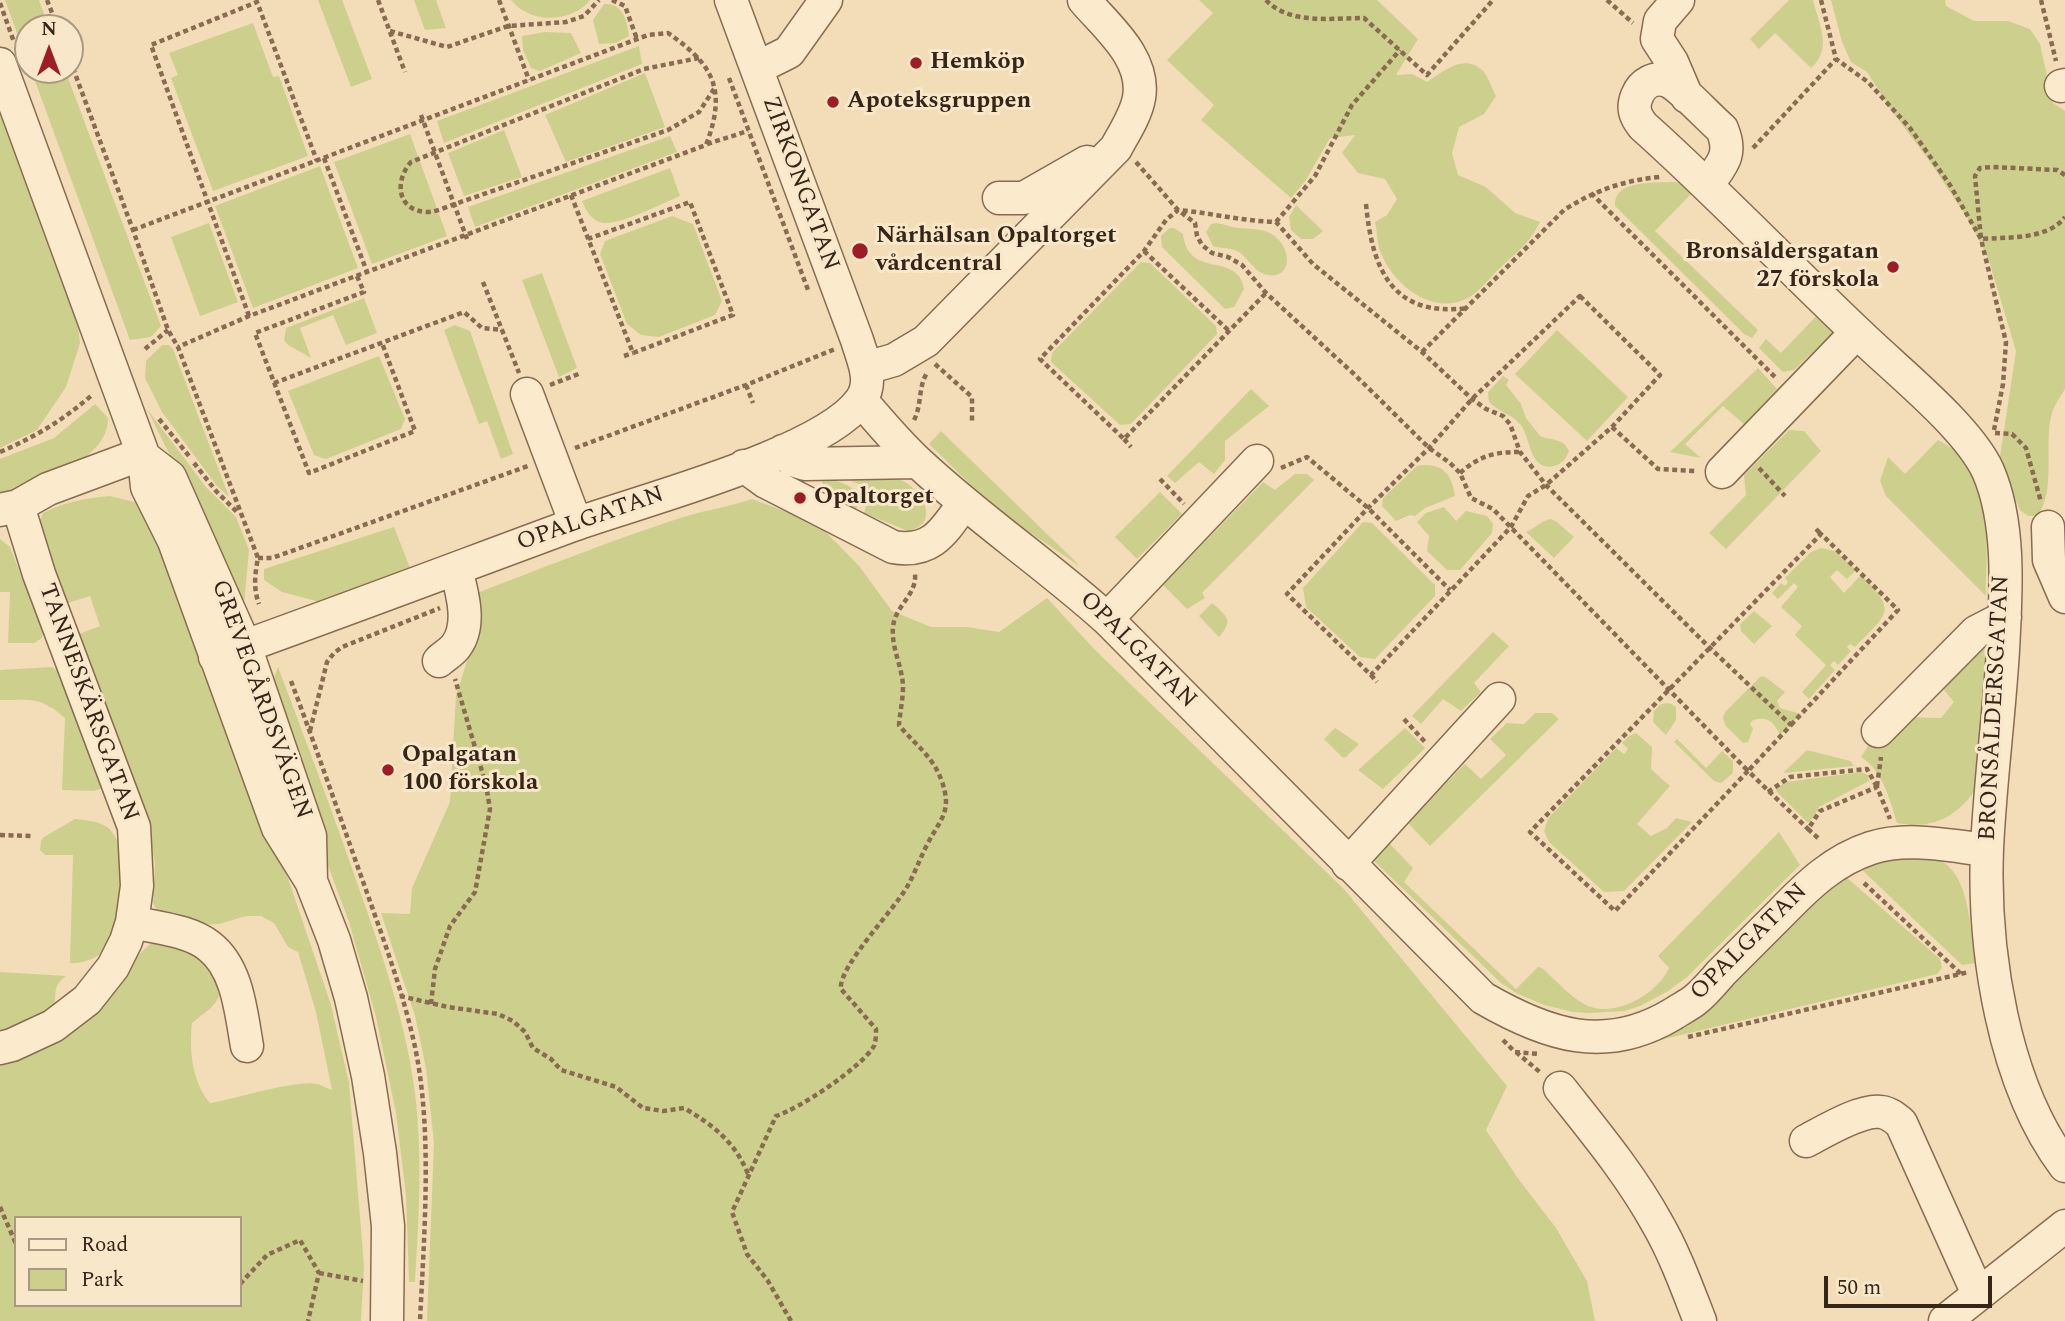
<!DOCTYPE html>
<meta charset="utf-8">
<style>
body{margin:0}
#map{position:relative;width:2065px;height:1321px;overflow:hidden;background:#f2ddb8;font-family:Spectral,serif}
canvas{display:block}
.legend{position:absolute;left:14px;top:1216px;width:228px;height:91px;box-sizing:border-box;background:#f8e7c8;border:2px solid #aa9982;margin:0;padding:9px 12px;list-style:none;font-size:21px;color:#362519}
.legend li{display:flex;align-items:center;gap:14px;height:35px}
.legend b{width:35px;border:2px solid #aa9982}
.north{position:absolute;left:14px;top:14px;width:70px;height:70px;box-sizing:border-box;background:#f8e7c8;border:2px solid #aa9982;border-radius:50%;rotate:0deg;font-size:19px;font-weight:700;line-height:28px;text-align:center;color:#362519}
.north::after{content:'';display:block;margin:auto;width:24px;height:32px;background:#9d1d27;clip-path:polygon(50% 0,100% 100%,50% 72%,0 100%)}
.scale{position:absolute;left:1824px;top:1276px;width:168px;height:32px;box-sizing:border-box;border:4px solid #362519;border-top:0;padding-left:9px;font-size:21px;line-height:24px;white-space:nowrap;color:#362519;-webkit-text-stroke:5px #f8e7c8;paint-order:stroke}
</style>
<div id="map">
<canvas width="2065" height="1321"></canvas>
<ul class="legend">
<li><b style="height:9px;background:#fceacc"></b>Road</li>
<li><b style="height:19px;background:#cdd08c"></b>Park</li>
</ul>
<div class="north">N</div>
<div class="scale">50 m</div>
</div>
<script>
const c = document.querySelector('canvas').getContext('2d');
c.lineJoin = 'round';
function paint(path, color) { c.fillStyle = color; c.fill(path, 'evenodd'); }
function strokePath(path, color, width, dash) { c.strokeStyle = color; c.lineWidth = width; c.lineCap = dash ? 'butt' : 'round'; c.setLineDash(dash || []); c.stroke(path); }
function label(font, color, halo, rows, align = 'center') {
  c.font = font + ' Spectral,serif'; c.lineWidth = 6; c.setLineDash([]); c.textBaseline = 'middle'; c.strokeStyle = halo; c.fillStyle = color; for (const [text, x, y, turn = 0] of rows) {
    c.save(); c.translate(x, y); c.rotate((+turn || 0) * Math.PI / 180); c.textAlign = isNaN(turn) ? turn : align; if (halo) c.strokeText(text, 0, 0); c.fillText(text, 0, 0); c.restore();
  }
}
const green = new Path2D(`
 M5,0H39L49,28H28V63Z
 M318,0H342L372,79L351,87Z
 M414,0H436L446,28L425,30Z
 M511,0H590C576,19 543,23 524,11C519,9 515,4 511,0Z
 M1199,0H1377L1418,39L1396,75L1412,74L1427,82C1444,71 1464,53 1483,71C1488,76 1492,89 1496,96L1484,114L1459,127L1452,153L1458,175L1486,187L1515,213L1540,222C1528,245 1520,249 1502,266C1491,276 1479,293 1466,299C1430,316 1390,282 1379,248C1377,240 1377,230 1375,222L1387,215L1397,199L1385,179L1358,173L1342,153L1355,135L1330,138L1306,180L1291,198L1201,120L1214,105L1167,60L1213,13Z
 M1789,0H1813C1819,25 1833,49 1811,68L1775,33L1759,49L1750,39Z
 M1831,0H1945L1946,6L1974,21H2008L2030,29L2040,44L2053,103L2065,111V389C2061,396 2054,405 2052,413C2043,443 2057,491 2037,516H2028L2020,510L1999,463L2016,351L1989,261L1970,222L1928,159L1894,114L1867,72L1851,62L1842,42Z
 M604,4C623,3 627,20 629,36L616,43L599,44L593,20Z
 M253,23L273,77L279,76L308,156L213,191L171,78L178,75L169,53Z
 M545,32L571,33L581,53L540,71L531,68L523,50L522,36Z
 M639,46L642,64L444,143L437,121Z
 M31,70H65L161,326L151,337L130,340Z
 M645,73L665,127L566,162L545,115Z
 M0,109L76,309L80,343L66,387L37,430L0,448Z
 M504,130L522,177L464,196L448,153Z
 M410,134L447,236L372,264L334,162Z
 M670,136L677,152L475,227L468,207Z
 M320,166L358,268L253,308L215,206Z
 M670,168L680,196C663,203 616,228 599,222C590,218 586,210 582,201Z
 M1671,182L1691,183L1693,192L1655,231L1758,330L1752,338L1744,334L1615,206C1613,180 1653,183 1671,182Z
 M1296,205L1323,231L1313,239H1301L1291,230L1289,217Z
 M672,216L693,224L722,301L715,315L659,337L641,335L627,324L600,254L605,241Z
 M209,223L238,302L200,316L171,237Z
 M1216,223C1224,224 1230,227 1238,228C1249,229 1259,228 1270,233C1295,247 1292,283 1264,274C1253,270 1248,258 1239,252C1231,247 1221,249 1213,246L1206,232L1211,224Z
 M1170,228H1174L1183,234C1189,281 1238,250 1244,289L1234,307L1225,309L1162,247L1161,236Z
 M1141,262L1150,263L1216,326L1217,334L1131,424L1120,425L1051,362L1052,353Z
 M542,273L577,368L559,377L522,280Z
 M364,298L377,333L346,345L333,315L300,328L311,358L288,345L284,340L286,328Z
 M1822,310L1836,330L1794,370L1783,372L1759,348L1766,339L1781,353Z
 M455,325L470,331L513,454L501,459L487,421L479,424L444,330Z
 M1557,330L1628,397L1587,441L1515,374Z
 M162,345H169L173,349L229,497L217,486L162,412L145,378L146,361Z
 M379,356L405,419L401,429L326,459L314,455L288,391Z
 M1758,368L1777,389L1744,424L1723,406L1685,444L1701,458L1670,452Z
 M1503,376L1509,380L1506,385L1521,404L1526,418L1540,436C1551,441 1563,437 1569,451C1566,459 1562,464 1554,466C1529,472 1531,437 1520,424C1511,414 1497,411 1489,402L1488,392Z
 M1251,389L1269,406L1225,441V460L1214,474L1199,462L1175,483L1167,476Z
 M95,404L108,418C108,463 35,482 0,497V459L54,438Z
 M147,409L206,487L236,517L249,550L244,604L234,596L186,488Z
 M1789,430L1804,431L1821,451L1726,549L1709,533L1746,495L1744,475Z
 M941,431L1078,564V565L1023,528L973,487L929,444Z
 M1938,440C1946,445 1955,449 1961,455C1994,486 1986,554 1986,596L1886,496L1880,481L1888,457L1905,474Z
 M1422,465C1445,464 1452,476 1455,496L1425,508L1415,516L1410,515L1396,521L1382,506L1383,498L1417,466Z
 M1295,474H1307L1314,480L1202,593L1205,598L1187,609L1163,585L1263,482L1275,490Z
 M821,477C834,479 857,486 860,499L856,509L825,492Z
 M850,477C866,477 887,474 901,480C922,489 942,524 908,531L864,513C868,502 869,497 864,486L851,481Z
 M1160,492L1182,514L1137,559L1115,537Z
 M110,496L134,502L151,516L272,831L331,1005L349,1083L364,1266L361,1321H0V1065C32,1058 81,1033 102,1007C121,984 131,956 156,940L198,947L222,989C215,1009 207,1010 192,1023C189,1050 192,1082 210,1103C234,1099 299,1079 317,1084C322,1085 328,1089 332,1090L316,1012L298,952L288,947L274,923L261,916H246L219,924L191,926L156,909L153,903L155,862L142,811L74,636L100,626L90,596L62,605L38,526L43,513C64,502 87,498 110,496ZM16,1218H240V1305H16Z
 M752,499L795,515L823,529L860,567L892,611L931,627H967L999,632L1047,598L1096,651L1343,888L1507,1086L1486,1130L1517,1177L1556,1228L1587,1281L1595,1321H427L434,1143L426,1068L415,1016L381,913L410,914L412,888L450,802L456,695L468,658L477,593C542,568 607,542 674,520C699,511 726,508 752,499Z
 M1444,507L1456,521L1466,511L1487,516L1493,524L1492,533L1460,570H1447L1427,551L1429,536L1417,522L1426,513Z
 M1551,519L1557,522L1574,537L1554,558L1526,532C1536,528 1540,521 1551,519Z
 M1363,522L1372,523L1435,585V596L1375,659L1360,657L1306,607L1303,588Z
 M394,527L410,568L320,602L282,592L264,580V569Z
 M0,539L10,547L43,631L42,638L34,643H8L10,592H0Z
 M1821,548L1835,551L1856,570L1847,579L1837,570L1830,577L1844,593L1861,575C1898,612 1888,613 1855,647L1850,644L1847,647L1851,651L1838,665L1834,661L1830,665L1835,670L1809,699L1802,692L1826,665L1795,635L1802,626L1781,607L1798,587L1794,583L1778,599L1772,593L1781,583L1785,586L1788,582L1785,578L1811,552Z
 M1212,603C1227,616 1234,620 1219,637L1199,616Z
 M1754,611L1772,626L1754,644L1741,631L1740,624Z
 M1493,632L1509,646L1474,683L1481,692L1461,711L1443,699L1421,724L1412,716Z
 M1973,646L1987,650L1978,787C1957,816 1935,830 1897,823C1890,800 1883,771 1861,757L1874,737L1905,717L1941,718L1954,702L1939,684Z
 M52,667L59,672L102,788L94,791L62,790L65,718C39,696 32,700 0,700V670Z
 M278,667C306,741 334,816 360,891C382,954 405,1020 414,1086C423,1150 419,1218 415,1282H409L406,1195L396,1113L376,1017L349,922L271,713L270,688Z
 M1764,676L1785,692L1777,701L1780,708L1801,714L1780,735C1774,722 1768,716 1753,720L1750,724L1753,729L1748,742L1743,743L1725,725L1723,717L1726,711L1760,677Z
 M1669,703L1676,707V720L1666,735L1653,722L1654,711L1661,704Z
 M1535,713H1552L1559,719L1430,846L1407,822L1465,764L1481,779L1506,755L1490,739L1507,723L1524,724Z
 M1335,728L1359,744L1346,757L1343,758L1324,739Z
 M1405,728L1425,748L1383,789L1358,770Z
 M1636,733L1652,747L1651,769L1670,786L1637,824L1651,836L1667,828L1676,818L1692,822L1624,891L1604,892L1549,842L1544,831L1548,819L1555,811L1616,748L1624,754L1628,749L1622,743L1629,736Z
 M1677,739L1706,768L1722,751L1733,761V773L1721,783L1714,781L1674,742Z
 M1807,750L1850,761L1854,766L1783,773Z
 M1861,772L1868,775L1869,781L1819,807L1810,822H1807L1776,791L1777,788L1786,782Z
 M75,819C86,820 98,821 107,827C134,847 123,933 100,954C93,960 79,964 70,963L73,855H45L40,850L41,841L44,837Z
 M1779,832L1800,865L1686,978L1668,991L1640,1006L1625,1011L1588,1013L1573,1012L1544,1005L1516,993L1501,983L1370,857L1387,841L1413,868L1404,882L1516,989L1538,967L1542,968C1555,979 1569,996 1584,1004C1612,1020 1657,995 1669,968L1658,956Z
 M1922,855C1929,857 1937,859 1943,862C1971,880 1970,932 1975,963L1962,965L1861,869L1898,856Z
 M1845,876L1940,959L1942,968L1937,974L1664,1039L1663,1034L1814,898Z
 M0,972L66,976C51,987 58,993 53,1009L0,1036Z`);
const path = new Path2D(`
 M47,0L58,28
 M378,0L405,72
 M499,0L529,80
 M612,0L625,6L637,39
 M1266,0C1289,25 1333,18 1364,18L1427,75L1493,0
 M1607,0L1633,23
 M1821,0L1836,59L1868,82L1910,128L1950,185L1981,239L2006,342L2003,384L1994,430
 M2041,0L2056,61
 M0,3L14,42
 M390,31L447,47L508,26L566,22L584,16L599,0
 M699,58L644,69L411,162C394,181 397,211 427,212C436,212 446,207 455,204L668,130L699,112L714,89
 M70,60L133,230L168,330L178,347L258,558C255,574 253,588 259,604
 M729,78L808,290
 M421,115L467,239
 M707,144L748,131
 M1753,148L1836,59
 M324,158L367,272
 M1136,162L1178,210L1195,223L1197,236L1202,245L1212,253L1228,257L1242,265L1266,293L1354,374L1429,448L1450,463L1460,473L1471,498L1493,509L1748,771L1791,725L1710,648L1546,485L1520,452L1510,424L1503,416L1486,409L1472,399L1422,352L1313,264L1276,222C1242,221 1211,213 1178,210L1166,220L1144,251L1040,359L1124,439L1266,293
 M2065,175L2057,170L1993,167L1980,168L1975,176L1981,239C2007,237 2048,240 2065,217
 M1591,193L1776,378
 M571,195L633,353L733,315L690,202L588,239
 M1366,204C1372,269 1392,318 1468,308
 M1276,222L1315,176L1352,105L1400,50
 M133,230L648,35L668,33C714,65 727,90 706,145L249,316L178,347
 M1144,251L1229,331
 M357,276L364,292L255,333L309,473L415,431L382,343
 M483,282L519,373
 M1580,296L1660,375L1612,427L1546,485L1528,496L1511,527L1371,675L1287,594L1368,508L1429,448L1472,399Z
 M249,316L151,45L257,2L317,161
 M145,349L168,330
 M1422,352L1564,210C1594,191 1624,180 1660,177
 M624,356L633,353
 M935,364L972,397V422
 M274,383L464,312L482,328L502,330
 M550,385L581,373
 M746,385L753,403
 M159,419L189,456
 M914,420C922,405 918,387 927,373
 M1612,427L1658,469L1696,471
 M1995,433L2012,434L2026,448L2041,502
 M1124,439L1131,447
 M575,448L746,385L835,349
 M0,452C35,437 65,419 93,394
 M194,463L216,491L239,514
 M1281,468L1307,457L1368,508L1450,590
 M1759,468L1785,496
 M1460,473C1479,456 1494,452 1519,452
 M1160,479L1184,504
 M1816,529L1821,534
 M258,558H272L314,543L528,466
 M1371,675L1377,682
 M291,681C317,750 341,820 366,890C385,944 406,1000 417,1057C432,1139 424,1237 420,1321
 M1404,719L1425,742
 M1791,725L1898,610L1821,534L1530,832L1615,911L1748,771L1808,829
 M310,731L327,662L334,653L342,647L440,608
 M1877,786L1881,757
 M1768,792L1790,777L1867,769L1877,787
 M0,835L31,836
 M1818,838L1808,829L1820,811L1877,787L1890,819
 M1864,883L1961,974
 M400,996L448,1007L498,1014L513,1021L525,1032L533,1048L551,1059L561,1070L616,1087L643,1108L663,1111L684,1108C713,1125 735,1142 748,1174
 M431,1004L435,969L450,926L475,892L490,809L486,785L455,679
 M1688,1037L1969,972
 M1503,1040L1515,1052L1539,1054
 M1516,1052L1541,1073
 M0,1207L16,1244
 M319,1273L363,1281
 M240,1284L267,1255L300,1240L319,1273L308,1321
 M791,1321L768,1281L747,1254L732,1212L776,1116C799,1109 862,1067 874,1046C876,1041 876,1034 876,1029L841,989C838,967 894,910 907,887C915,873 920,858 928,843C941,818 953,811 941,779C932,755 914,744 899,725C900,712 903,699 903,687C903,669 891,647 893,628C894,606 917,596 915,574`);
const minor = new Path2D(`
 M1678,0L1660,21L1657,39L1672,62L1687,97
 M0,64L144,457L147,487L174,541L278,828L311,881L334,940L351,998L368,1076L380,1153L388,1226L387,1321
 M757,68L789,52L826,0
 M2061,86L2065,85
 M1708,184C1722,164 1733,155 1722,129C1710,119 1680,86 1668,81C1655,76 1642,83 1637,96C1632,108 1635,116 1643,126C1718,193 1787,266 1860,335C1896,370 1968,427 1988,471C2011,524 2006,594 2003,650C1999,717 1990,783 1987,849C1983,950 2003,1084 2065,1166
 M999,198H1024L1087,162
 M866,368L894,360L926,341L1116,148C1124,133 1136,115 1139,98C1146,58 1107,27 1084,0
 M527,394L576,524
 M861,400C880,422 899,445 920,464C979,519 1047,565 1107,619L1483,998C1547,1035 1605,1055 1673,1014C1680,1009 1689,1005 1695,1000C1705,992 1713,982 1721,973C1741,953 1761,933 1781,913C1808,885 1834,860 1871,848C1908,836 1950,846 1987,850
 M783,451L792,460L805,464L917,462
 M144,457L170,477L245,646L310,836L311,881
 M744,466L766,482L893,547C932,554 944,531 964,503
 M1722,472L1857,332
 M0,510L18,506L48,489L142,454
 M2048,527L2049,560L2065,597
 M1107,619L1257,461
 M215,657C335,614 454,569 573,525C639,501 823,454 861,400C874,381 863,360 857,340L731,0
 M439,661C444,656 452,652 456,646C472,625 462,592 456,569
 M1878,731L1976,632L2005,617
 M1348,864L1499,699
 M132,922C156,928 189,930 209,946C238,968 241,1013 247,1046
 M0,1048L12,1045L53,1026L87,1000L113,967L126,941L132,922L137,886L134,827L39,574L18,506
 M1560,1088C1594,1131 1630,1174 1657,1223C1675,1254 1687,1288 1700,1321
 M1806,1141C1825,1131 1861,1109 1881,1112C1889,1113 1895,1118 1901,1123L1978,1294
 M1945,1321L2065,1226`);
const markers = [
 [916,63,7,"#9d1d27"],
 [833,102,7,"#9d1d27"],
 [860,251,9,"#9d1d27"],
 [1893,267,7,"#9d1d27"],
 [800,498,7,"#9d1d27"],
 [388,770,7,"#9d1d27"]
];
const poiNames = [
 ["Hemköp",930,63],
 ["Apoteksgruppen",847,102],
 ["Närhälsan Opaltorget",876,237],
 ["vårdcentral",876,265],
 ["Bronsåldersgatan",1879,253,"right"],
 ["27 förskola",1879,281,"right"],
 ["Opaltorget",814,498],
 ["Opalgatan",402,756],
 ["100 förskola",402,784]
];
const streetNames = [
 ["ZIRKONGATAN",799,184,70],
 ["OPALGATAN",591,520,-19],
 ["OPALGATAN",1137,651,45],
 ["GREVEGÅRDSVÄGEN",260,700,70],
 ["TANNESKÄRSGATAN",87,703,70],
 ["BRONSÅLDERSGATAN",1996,708,-87],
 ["OPALGATAN",1750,943,-45]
];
paint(green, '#cdd08c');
strokePath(minor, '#896b52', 35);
strokePath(path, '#896b52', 4.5, [5, 3.5]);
strokePath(minor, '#fceacc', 32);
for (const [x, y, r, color] of markers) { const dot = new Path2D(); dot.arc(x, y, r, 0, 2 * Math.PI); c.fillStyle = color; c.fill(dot); strokePath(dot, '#f8e7c8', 2.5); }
label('bold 24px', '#362519', '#f8e7c8', poiNames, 'left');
label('24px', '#362519', '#f8e7c8', streetNames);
</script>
